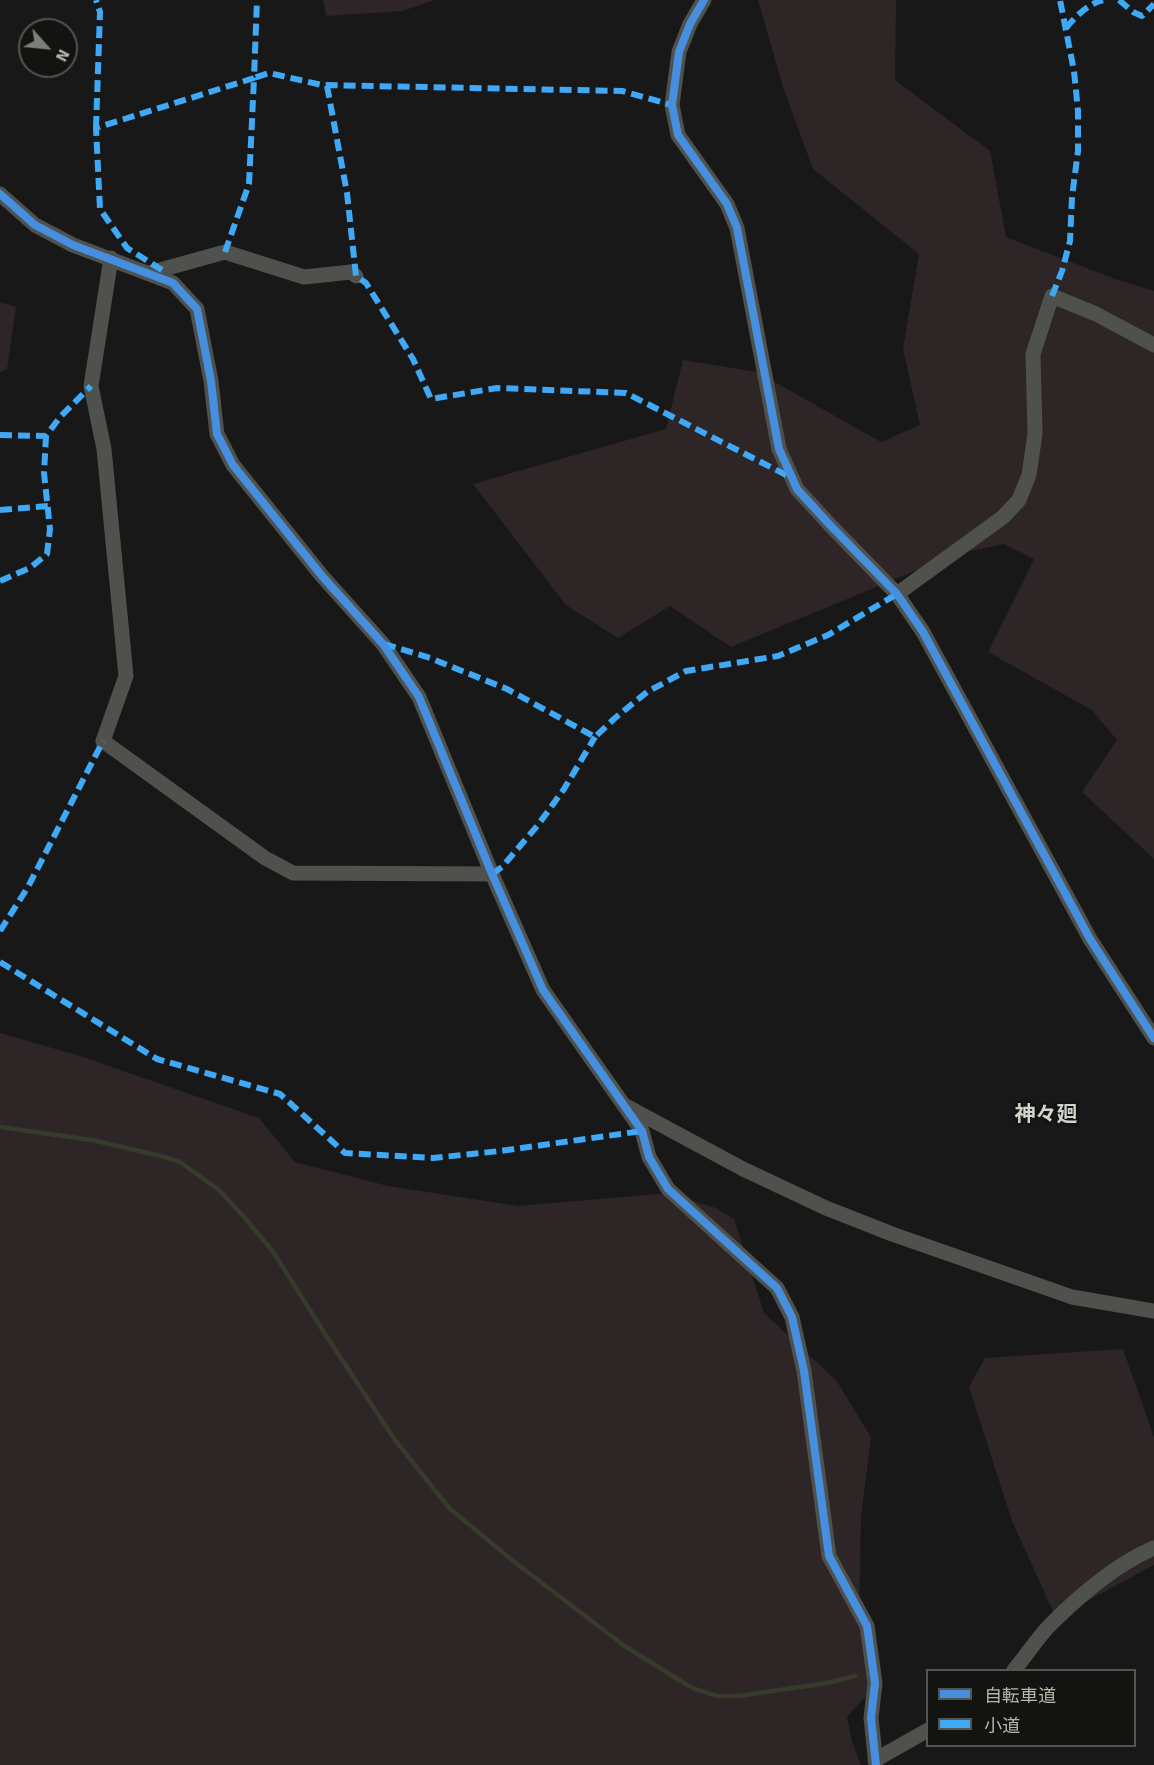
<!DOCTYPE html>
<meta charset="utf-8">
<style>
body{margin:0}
#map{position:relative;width:1154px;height:1765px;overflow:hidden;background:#181818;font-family:Signika,"Noto Sans JP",sans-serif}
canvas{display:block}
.legend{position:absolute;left:926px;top:1669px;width:210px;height:78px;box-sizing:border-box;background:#131412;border:2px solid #52564f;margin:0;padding:8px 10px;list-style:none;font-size:18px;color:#b1b9aa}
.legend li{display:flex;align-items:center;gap:12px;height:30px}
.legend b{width:30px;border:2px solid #52564f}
.north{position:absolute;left:18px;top:18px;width:60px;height:60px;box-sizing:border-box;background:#131412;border:2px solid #52564f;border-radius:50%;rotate:117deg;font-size:16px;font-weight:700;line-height:24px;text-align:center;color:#b1b9aa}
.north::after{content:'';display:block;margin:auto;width:21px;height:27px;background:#7b8177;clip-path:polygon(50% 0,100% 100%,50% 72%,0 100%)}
</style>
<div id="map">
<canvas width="1154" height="1765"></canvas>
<ul class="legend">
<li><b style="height:8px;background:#468fdf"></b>自転車道</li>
<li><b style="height:8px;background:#3fa9f5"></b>小道</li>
</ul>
<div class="north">N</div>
</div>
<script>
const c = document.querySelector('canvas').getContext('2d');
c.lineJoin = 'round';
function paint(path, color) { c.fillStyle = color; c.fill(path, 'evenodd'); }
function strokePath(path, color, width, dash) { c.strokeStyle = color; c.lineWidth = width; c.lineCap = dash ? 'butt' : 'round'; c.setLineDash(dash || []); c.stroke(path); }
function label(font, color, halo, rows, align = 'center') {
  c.font = font + ' Signika,"Noto Sans JP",sans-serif'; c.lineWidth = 5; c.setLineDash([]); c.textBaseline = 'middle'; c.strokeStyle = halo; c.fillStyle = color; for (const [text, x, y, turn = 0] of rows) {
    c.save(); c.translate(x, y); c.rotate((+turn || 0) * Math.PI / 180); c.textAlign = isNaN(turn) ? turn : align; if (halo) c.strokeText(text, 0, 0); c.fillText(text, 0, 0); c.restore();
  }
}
const green = new Path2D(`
 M323,0H434L403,11L326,16Z
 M758,0H896L895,80L990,151L1006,237L1115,279L1154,291V859L1082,792L1117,740L1092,710L988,652L1034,559L1004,544L956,554L731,647L670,606L618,638L566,605L473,484L666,429L683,360L757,372L881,442L920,425L903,349L919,254L813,169L783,87Z
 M0,302L16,307L7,369L0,372Z
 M0,1033L80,1056L259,1118L295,1162L388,1186L519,1206L669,1193L716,1208L734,1219L764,1313L836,1380L871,1437L861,1517L859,1622L872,1689L847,1717L852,1742L861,1765H0Z
 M1123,1349L1154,1437V1565L1056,1618L1012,1521L969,1387L985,1358Z`);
const stream = new Path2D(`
 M0,1127L92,1140L161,1156L180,1162L219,1190L244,1217L274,1253L323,1331L395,1440L449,1508L517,1564L626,1647L684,1683L695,1689L717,1696H739L827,1683L855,1676`);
const minor = new Path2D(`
 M704,0L690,24L679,52L672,105L678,135L727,204L737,228L779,449L797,489L830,525L897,594L923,632L1090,939L1154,1038
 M0,194L35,225L73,245L173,283L197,309L211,381L217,434L233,465L322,576L383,644L419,697L492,874L543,990L642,1131L649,1157L668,1189L777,1288L792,1317L804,1371L829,1556L867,1626L875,1683L871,1718L876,1765
 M111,258L91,386L104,449L126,676L103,741L265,858L293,873L492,874
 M149,273L225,252L304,277L351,272L356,276
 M897,594L1003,517L1019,500L1029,475L1035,434L1033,354L1052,296L1096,314L1154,345
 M626,1106L743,1169L826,1208L892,1234L1072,1297L1154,1311
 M1014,1670C1026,1656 1036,1640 1049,1626C1078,1597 1116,1564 1154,1548
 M875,1760L928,1730`);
const quiet = new Path2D(`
 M1119,0L1133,12L1142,16L1154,4
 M1066,28C1076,16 1088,4 1103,0
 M327,86L347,193L356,276L366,283L413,359L431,399L497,388L626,393L792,478
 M96,128L100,12L96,0
 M225,252L249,184L254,78L269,73L322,85L622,91L672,105
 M162,270L127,248L100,209L96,128L254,78L257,0
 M1052,296L1062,271L1070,241L1072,197L1078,151V111L1074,71L1060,0
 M0,435L46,436L60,417L91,386
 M0,510L48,506
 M0,581L30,568L47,554L50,529L44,473L46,436
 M384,644L430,658L507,689L595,737L615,718L647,692L686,671L778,656L828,635L897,594
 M492,874L502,867L538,825L564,789L595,737
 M0,931L28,887L103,741
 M0,962L157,1059L280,1094L345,1153L433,1158L500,1151L642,1131`);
const cycleway = new Path2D(`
 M704,0L690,24L679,52L672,105L678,135L727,204L737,228L779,449L797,489L830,525L897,594L923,632L1090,939L1154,1038
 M0,194L35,225L73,245L173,283L197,309L211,381L217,434L233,465L322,576L383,644L419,697L492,874L543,990L642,1131L649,1157L668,1189L777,1288L792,1317L804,1371L829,1556L867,1626L875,1683L871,1718L876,1765`);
const quarterNames = [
 ["神々廻",1046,1115]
];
paint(green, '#2e2526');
strokePath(stream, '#363b2b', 4.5);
strokePath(minor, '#4f514c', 15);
strokePath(quiet, '#3fa9f5', 6, [12, 6]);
strokePath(cycleway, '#468fdf', 8);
label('bold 21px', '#cfd5cb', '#131412', quarterNames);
</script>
